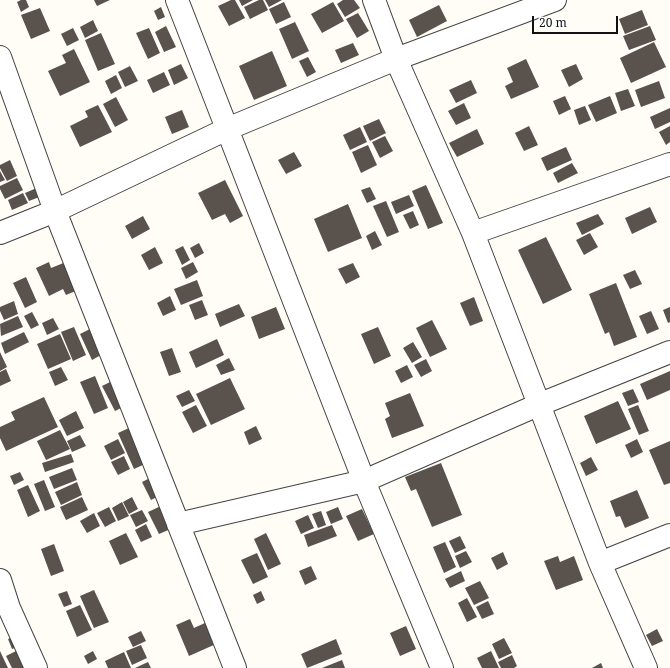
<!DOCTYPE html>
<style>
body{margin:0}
#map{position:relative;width:670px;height:668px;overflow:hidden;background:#fffdf5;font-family:"Noto Serif",serif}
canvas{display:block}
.scale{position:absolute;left:532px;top:16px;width:86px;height:18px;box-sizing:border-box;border:2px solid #111;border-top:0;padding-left:5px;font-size:12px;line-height:14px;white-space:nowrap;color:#111;-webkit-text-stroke:3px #fff;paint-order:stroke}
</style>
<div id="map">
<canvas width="670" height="668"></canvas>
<div class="scale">20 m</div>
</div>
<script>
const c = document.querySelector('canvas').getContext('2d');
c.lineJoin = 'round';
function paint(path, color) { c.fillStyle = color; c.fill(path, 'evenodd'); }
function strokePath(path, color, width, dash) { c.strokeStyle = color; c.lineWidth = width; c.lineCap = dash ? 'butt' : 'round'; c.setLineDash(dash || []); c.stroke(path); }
const building = new Path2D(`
 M21,0H26L29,7L21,12L17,2Z
 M94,0H110L97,6Z
 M231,0H235L245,18L229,26L218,6Z
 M239,0H253L242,6Z
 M259,0H263L268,10L250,19L244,7Z
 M265,0H282L269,7Z
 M343,0H354L360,8L345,17L337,4Z
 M284,2L291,17L276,24L269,9Z
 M333,2L344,21L322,33L311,14Z
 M439,5L447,21L417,37L409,20Z
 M161,7L165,17L158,20L154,11Z
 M40,8L50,31L31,39L21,15Z
 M642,10L648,25L625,34L619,19Z
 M358,13L369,31L357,38L346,19Z
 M93,20L98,31L85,38L80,27Z
 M295,22L309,51L292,59L279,29Z
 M166,26L176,47L164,52L155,32Z
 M650,26L656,40L629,50L623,36Z
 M73,28L79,40L67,46L61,34Z
 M149,28L160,53L148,59L136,33Z
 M101,33L115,64L98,71L85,40Z
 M654,42L666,67L631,83L620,58Z
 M353,43L359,55L341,63L335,50Z
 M74,49L90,82L60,96L48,71L66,63L62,55Z
 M272,51L287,86L254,100L239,66Z
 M308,57L316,72L307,77L299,61Z
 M526,59L539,87L511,99L505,86L513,82L507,68Z
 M181,64L188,78L174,85L168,70Z
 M576,64L583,79L569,87L561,70Z
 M130,66L138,81L125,87L118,72Z
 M164,72L170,85L153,93L147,80Z
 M116,75L122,88L111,94L105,81Z
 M471,80L477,93L456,103L449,90Z
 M659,81L665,98L641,107L635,90Z
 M628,89L635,106L621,111L615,93Z
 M565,96L571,109L559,115L553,101Z
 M610,96L617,113L596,122L588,105Z
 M116,97L128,120L115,127L103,104Z
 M464,103L471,118L456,125L448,111Z
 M98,105L112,132L80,147L70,126L88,117L85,111Z
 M585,106L591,120L579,125L574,110Z
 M670,108V122L655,129L650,117Z
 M182,110L189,127L172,134L165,117Z
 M379,119L386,133L370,141L363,126Z
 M529,126L538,145L524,151L515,133Z
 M670,126V142L666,145L659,132Z
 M360,127L367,142L350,150L343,135Z
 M477,129L484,144L457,157L449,143Z
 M385,136L393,151L380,158L372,142Z
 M368,145L377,165L361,173L352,152Z
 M566,147L572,160L547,171L541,158Z
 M294,152L302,166L286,174L278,160Z
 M10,160L17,176L7,181L0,168V165Z
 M572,163L578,173L558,183L553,173Z
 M0,171L5,180L0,182Z
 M17,178L23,190L5,199L0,189V186Z
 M225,180L243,216L230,223L225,214L212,220L198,193Z
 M426,185L443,223L428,229L412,191Z
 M39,187L42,196L29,201L25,193Z
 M370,187L376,199L367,203L361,190Z
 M23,193L28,203L12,210L8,200Z
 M409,195L414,206L396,214L391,202Z
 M386,201L399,232L387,237L373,206Z
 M348,204L362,238L328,252L314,219Z
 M650,207L657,222L632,234L625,218Z
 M413,211L419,225L410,229L403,215Z
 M598,214L604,224L582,235L576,223Z
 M143,216L150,229L132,239L125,226Z
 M375,231L382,245L372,250L366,236Z
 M590,233L598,247L584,255L576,240Z
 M546,237L572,290L543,304L518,250Z
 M199,243L204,253L195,258L190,248Z
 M183,246L190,260L182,265L175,250Z
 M155,247L163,263L149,270L141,255Z
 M49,262L51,268L66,262L78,290L66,295L63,289L49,296L36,268Z
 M193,262L198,272L186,279L181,268Z
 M353,263L360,277L346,284L338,269Z
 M635,270L642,284L630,289L623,275Z
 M26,277L37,302L25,308L13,283Z
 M197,280L203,296L181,305L174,289Z
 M616,283L637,337L614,346L609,332L605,334L589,294Z
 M170,296L176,310L163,316L157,303Z
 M474,297L483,321L470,326L460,303Z
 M202,300L208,315L195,320L189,305Z
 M14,301L18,314L4,320L0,311V307Z
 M239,304L245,316L220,327L215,314Z
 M276,307L285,329L259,339L251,317Z
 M670,307V322L668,323L663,310Z
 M651,311L659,329L647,334L639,316Z
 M32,312L39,325L31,329L24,316Z
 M18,316L23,327L1,336L0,324Z
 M53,318L59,329L47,335L42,323Z
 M432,320L447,349L430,357L416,328Z
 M74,327L86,355L73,361L61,332Z
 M378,327L391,356L374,364L361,334Z
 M90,329L101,355L92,360L80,334Z
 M24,332L29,342L5,354L1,343Z
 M60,334L71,359L48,369L37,344Z
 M217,339L224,355L196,368L189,352Z
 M413,342L422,357L412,363L403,348Z
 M172,348L181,372L169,376L160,352Z
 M0,352L7,367L0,371Z
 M229,358L235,370L221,375L216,365Z
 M426,359L432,371L421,377L414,365Z
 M407,365L413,377L401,383L395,371Z
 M61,367L68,380L55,386L49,372Z
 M6,369L11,381L0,386V372Z
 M670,371V390L647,400L640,384Z
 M95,376L108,408L94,414L80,382Z
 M230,378L245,409L211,425L196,394Z
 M112,381L125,406L115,411L102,386Z
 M633,389L639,402L628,406L622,393Z
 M189,390L195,401L182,407L176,396Z
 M410,393L424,426L392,438L385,419L390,416L385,403Z
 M44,397L58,427L6,451L0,438V427L15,420L11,412Z
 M618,401L631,429L596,444L584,416Z
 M196,405L207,426L193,433L182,412Z
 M638,405L649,431L639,435L628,409Z
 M76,411L84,428L67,436L59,420Z
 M256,426L262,439L249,445L244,432Z
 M129,428L145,464L134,469L118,433Z
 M60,430L70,449L46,460L37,441Z
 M80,435L86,446L72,452L67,441Z
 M118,439L125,453L111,460L104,446Z
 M637,439L643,452L631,458L625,445Z
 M670,441V483L664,485L649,450Z
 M71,454L74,462L45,472L42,463Z
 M124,456L130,469L118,475L111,462Z
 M591,457L598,470L586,476L580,463Z
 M441,463L462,515L432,527L416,489L411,491L405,477Z
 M72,468L77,480L54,489L49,477Z
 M20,472L24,480L14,485L10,476Z
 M152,477L161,495L151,500L142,482Z
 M44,480L55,507L45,511L34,484Z
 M77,482L82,495L61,505L55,492Z
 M28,485L40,511L28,517L17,490Z
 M637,490L649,518L625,528L620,516L616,517L610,501Z
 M82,497L88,510L66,520L60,507Z
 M132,497L138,509L129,514L123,502Z
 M122,502L129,516L118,521L112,508Z
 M161,506L173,528L159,534L148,512Z
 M109,507L116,521L105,527L97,513Z
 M338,507L343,519L331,524L326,512Z
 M362,509L374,534L358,541L346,516Z
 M142,510L148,521L136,527L130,515Z
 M321,511L326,525L318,528L312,514Z
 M94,513L100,526L87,533L80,521Z
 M308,515L314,528L301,534L295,521Z
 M146,524L152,537L141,542L135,530Z
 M332,525L337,536L308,547L304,535Z
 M126,533L138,557L120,565L109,541Z
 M266,533L281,564L268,570L254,539Z
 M460,536L466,548L455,553L449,541Z
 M445,542L456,567L444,573L433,547Z
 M54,544L64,571L51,576L41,549Z
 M466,551L472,562L460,568L455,556Z
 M503,552L508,564L497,570L491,558Z
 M257,553L268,577L253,584L241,560Z
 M558,556L560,562L574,556L583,580L556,590L544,561Z
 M311,566L317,579L305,585L299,571Z
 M461,571L465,581L450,588L445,579Z
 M480,581L489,598L474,605L465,588Z
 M94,590L109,622L94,628L80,596Z
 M67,591L72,604L64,607L58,594Z
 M261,591L265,600L257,604L253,595Z
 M467,598L477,617L467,622L458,603Z
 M488,601L494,614L482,619L476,607Z
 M80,605L92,630L77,637L66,611Z
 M190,619L194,628L207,622L216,644L189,656L176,625Z
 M406,626L416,649L400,656L390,633Z
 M657,629L663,641L652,646L646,635Z
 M141,631L146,641L133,647L128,637Z
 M16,636L20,646L12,649L8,639Z
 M504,638L512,653L499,659L492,644Z
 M336,639L342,654L307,668L301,654Z
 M141,645L147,658L132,665L126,651Z
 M18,650L27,668H12L6,656Z
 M0,651L8,668H0Z
 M93,651L97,659L88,664L84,656Z
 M491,651L499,668H482L477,658Z
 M124,652L131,668H108L105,661Z
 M512,655L517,666L514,668H501L498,662Z
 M342,660L345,668H322Z
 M148,662L151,668H135Z
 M601,663L603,668H592Z`);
const minor = new Path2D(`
 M177,0L364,481L442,668
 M374,0L396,59L473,233L600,563L646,668
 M0,57L55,211L235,668
 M0,233L55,211L227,129L396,59L555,0
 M473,233L670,164
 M178,524L364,481L538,405L670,352
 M600,563L670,535
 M0,580L9,608L36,668`);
paint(building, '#5a524d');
strokePath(minor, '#444', 24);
strokePath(minor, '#fff', 22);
</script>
